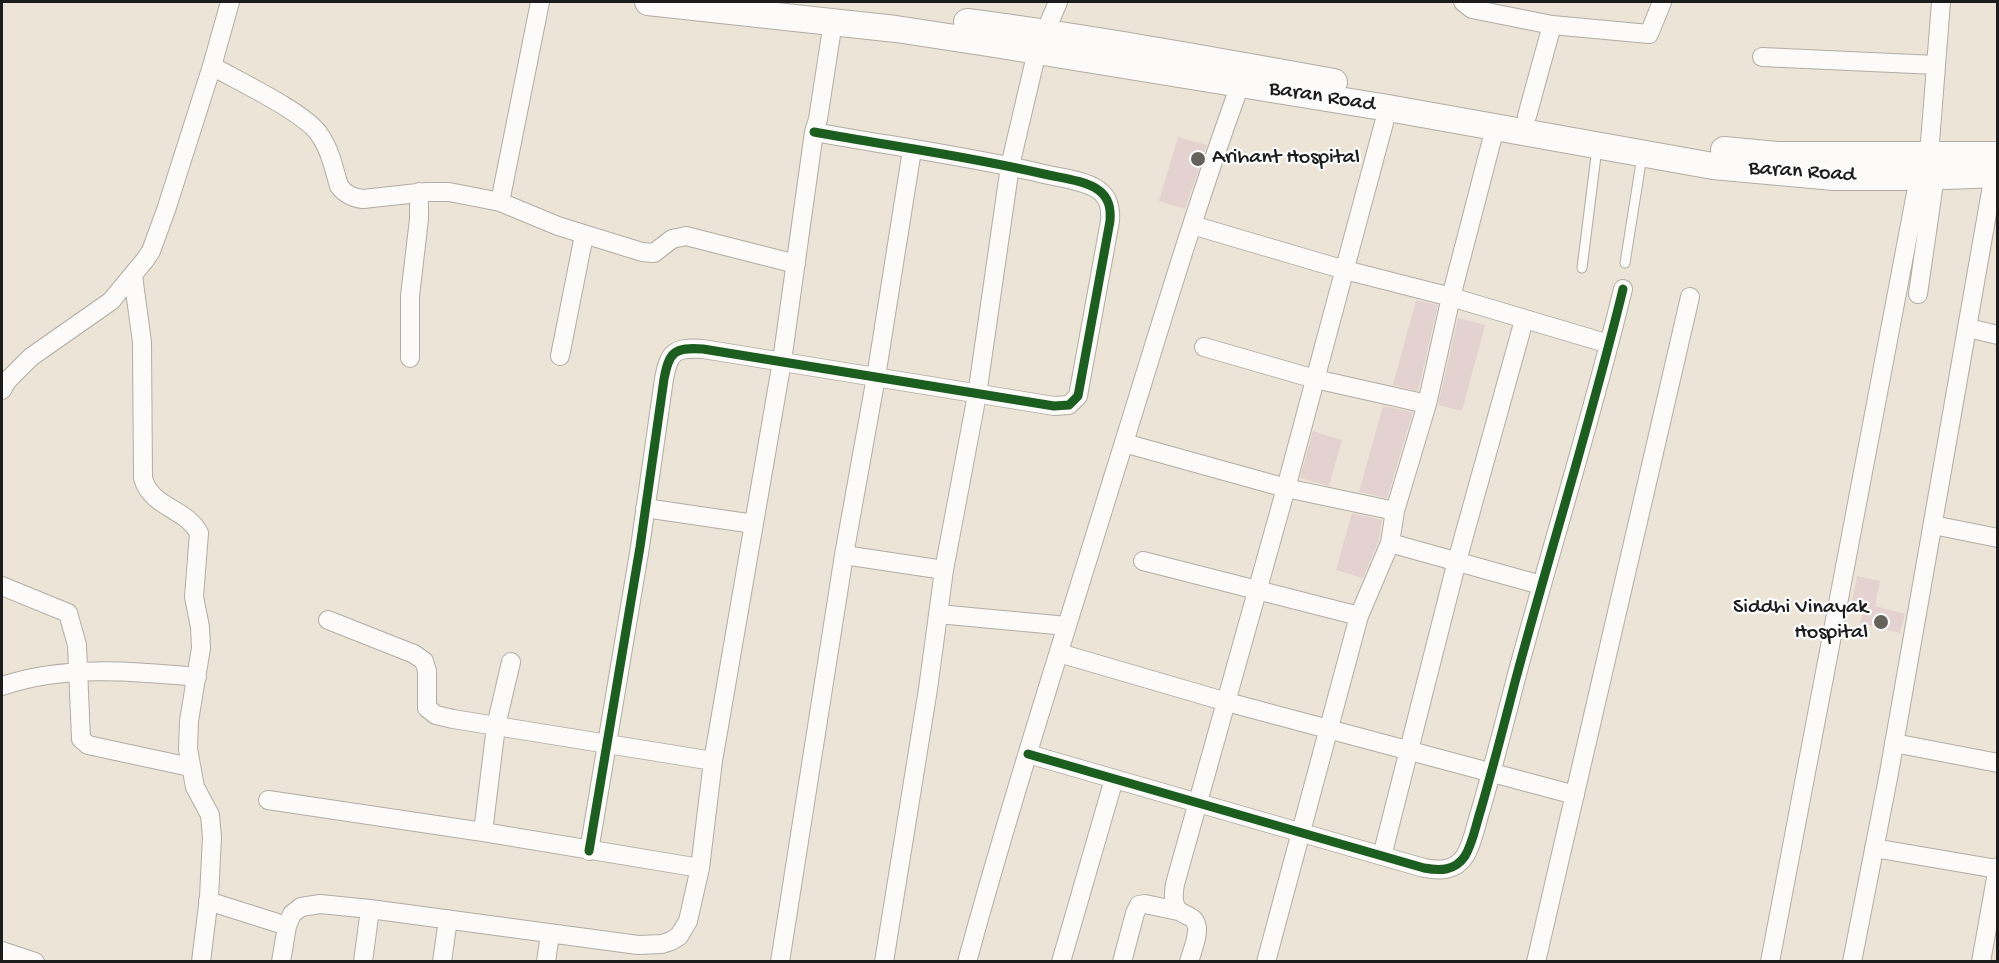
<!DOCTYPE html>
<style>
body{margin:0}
#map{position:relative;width:1999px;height:963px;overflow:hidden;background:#ece4d7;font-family:"Gochi Hand",sans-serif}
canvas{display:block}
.frame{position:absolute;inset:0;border:3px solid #1c1c1c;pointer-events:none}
</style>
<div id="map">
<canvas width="1999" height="963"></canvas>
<div class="frame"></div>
</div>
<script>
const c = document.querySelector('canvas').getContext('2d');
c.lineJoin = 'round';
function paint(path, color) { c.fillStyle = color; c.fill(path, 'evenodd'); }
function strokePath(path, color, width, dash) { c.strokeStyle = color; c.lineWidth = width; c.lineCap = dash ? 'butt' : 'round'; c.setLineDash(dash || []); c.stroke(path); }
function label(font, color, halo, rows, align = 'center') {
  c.font = font + ' "Gochi Hand",sans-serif'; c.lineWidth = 4.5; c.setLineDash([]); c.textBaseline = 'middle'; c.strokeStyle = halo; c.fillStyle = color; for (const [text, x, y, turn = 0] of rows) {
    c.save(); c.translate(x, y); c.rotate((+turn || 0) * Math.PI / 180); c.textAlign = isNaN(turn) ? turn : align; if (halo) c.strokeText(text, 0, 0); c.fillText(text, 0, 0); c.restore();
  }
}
const building = new Path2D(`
 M1178,137L1207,145L1185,209L1159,201Z
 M1416,300L1438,305L1418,391L1393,385Z
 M1458,318L1485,325L1462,411L1438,405Z
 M1383,406L1413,412L1387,498L1359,492Z
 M1313,431L1342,440L1329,486L1300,478Z
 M1352,513L1382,520L1378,543L1363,578L1336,570Z
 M1857,576L1880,581L1875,606L1905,614L1900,633L1860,623L1864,610L1851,607Z`);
const service = new Path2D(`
 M1625,263L1642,156
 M1582,268L1597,148`);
const minor = new Path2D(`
 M1463,2L1472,9L1552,25L1649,34L1662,2
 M1762,57L1936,65
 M212,66C238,81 304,112 319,134C330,149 334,169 339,186C346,195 353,198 363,199L427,192H449L480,198L500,202L558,226L642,252L654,253L672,239L686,236L796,264
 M1527,116L1552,25
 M1929,155L1941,2
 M500,202L540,2
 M1192,225L1345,270L1451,297L1609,344
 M133,276L142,342L143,478C151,508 186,508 199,533L194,597L200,627L201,648L189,721L188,749L195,787L210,815L212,837L209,897L201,962
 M1918,294L1935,176
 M1968,328L1998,335
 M1204,347L1315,379L1427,404
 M560,356L584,235
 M410,358V296L419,219V192
 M2,390L7,381L31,357L111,301L145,260L151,251L166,210L212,66L230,2
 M1124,443L1286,488L1395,511
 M645,508L754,524
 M1933,525L1998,538
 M1390,543L1541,585
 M844,555L944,570
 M1143,561L1359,616
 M2,586L68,613L77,645L81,739L88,745L190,767
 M938,614L1067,626
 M328,620L414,654L424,661L427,671V708L436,715L453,719L713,761
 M1059,653L1227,702L1575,795
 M2,686C64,665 132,671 197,677
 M1894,743L1998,763
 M1028,754L1424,868C1440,871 1455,871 1465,856C1473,843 1476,824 1481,809C1493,767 1504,725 1515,682C1550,551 1591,421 1623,289
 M268,800L483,832L700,868
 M483,832L496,726L511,662
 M1874,848L1997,869
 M589,851L640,547L664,379C669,352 674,347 703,349L1054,406L1069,405L1078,396L1110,221C1111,208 1109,197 1097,189C1083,180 1061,178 1044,174C968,156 891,146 814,132
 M1382,856L1457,561L1524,320
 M208,901L287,926
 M2,951L35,962
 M281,962L287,926L292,914L301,907L320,904L370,909L638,945L662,944L671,941L679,936L688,921L700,868L713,761L782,361L814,132L818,119L833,22
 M363,962L370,909
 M442,962L448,919
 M546,962L550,934
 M780,962L844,555L876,377L912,150
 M884,962L928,689L944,570L977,395L1010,166L1037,51L1058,2
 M967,962C1011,801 1062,643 1111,484C1153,351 1192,216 1240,85
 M1061,962L1114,779
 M1122,962L1135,913L1139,905L1145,904L1178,911
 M1189,962C1192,951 1198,938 1197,928C1194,906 1168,925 1175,884L1286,488L1388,108
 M1266,962L1359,616L1390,543L1395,511L1427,404L1451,297L1495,128
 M1536,962L1690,297
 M1770,962L1919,177
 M1852,962L1889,773L1994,174
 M1981,962L1998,867`);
const secondary = new Path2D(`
 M648,2L896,29L988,43L1388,108L1713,166L1834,177H1919L1998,174
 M967,22C1090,38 1212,60 1334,82
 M1724,150L1777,155H1998`);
const cycleway = new Path2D(`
 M1028,754L1424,868C1440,871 1455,871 1465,856C1473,843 1476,824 1481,809C1493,767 1504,725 1515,682C1550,551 1591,421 1623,289
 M589,851L640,547L664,379C669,352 674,347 703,349L1054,406L1069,405L1078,396L1110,221C1111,208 1109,197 1097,189C1083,180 1061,178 1044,174C968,156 891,146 814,132`);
const markers = [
 [1198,159,8,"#65625d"],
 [1881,622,8,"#65625d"]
];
const streetNames = [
 ["Baran Road",1322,98,9],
 ["Baran Road",1802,173,4]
];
const poiNames = [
 ["Arihant Hospital",1212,159],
 ["Siddhi Vinayak",1868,609,"right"],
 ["Hospital",1868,634,"right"]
];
paint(building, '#e3d2d0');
strokePath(service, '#b2aca4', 11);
strokePath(minor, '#b2aca4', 20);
strokePath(secondary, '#b2aca4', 28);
strokePath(service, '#fcfbf9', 9);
strokePath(minor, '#fcfbf9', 18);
strokePath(secondary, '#fcfbf9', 26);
strokePath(cycleway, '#1b5e20', 9);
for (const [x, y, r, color] of markers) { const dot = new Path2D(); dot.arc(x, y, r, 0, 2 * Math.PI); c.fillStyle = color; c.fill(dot); strokePath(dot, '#fff', 2); }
label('22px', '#1c1c1c', '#fff', streetNames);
label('22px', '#1c1c1c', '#fff', poiNames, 'left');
</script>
